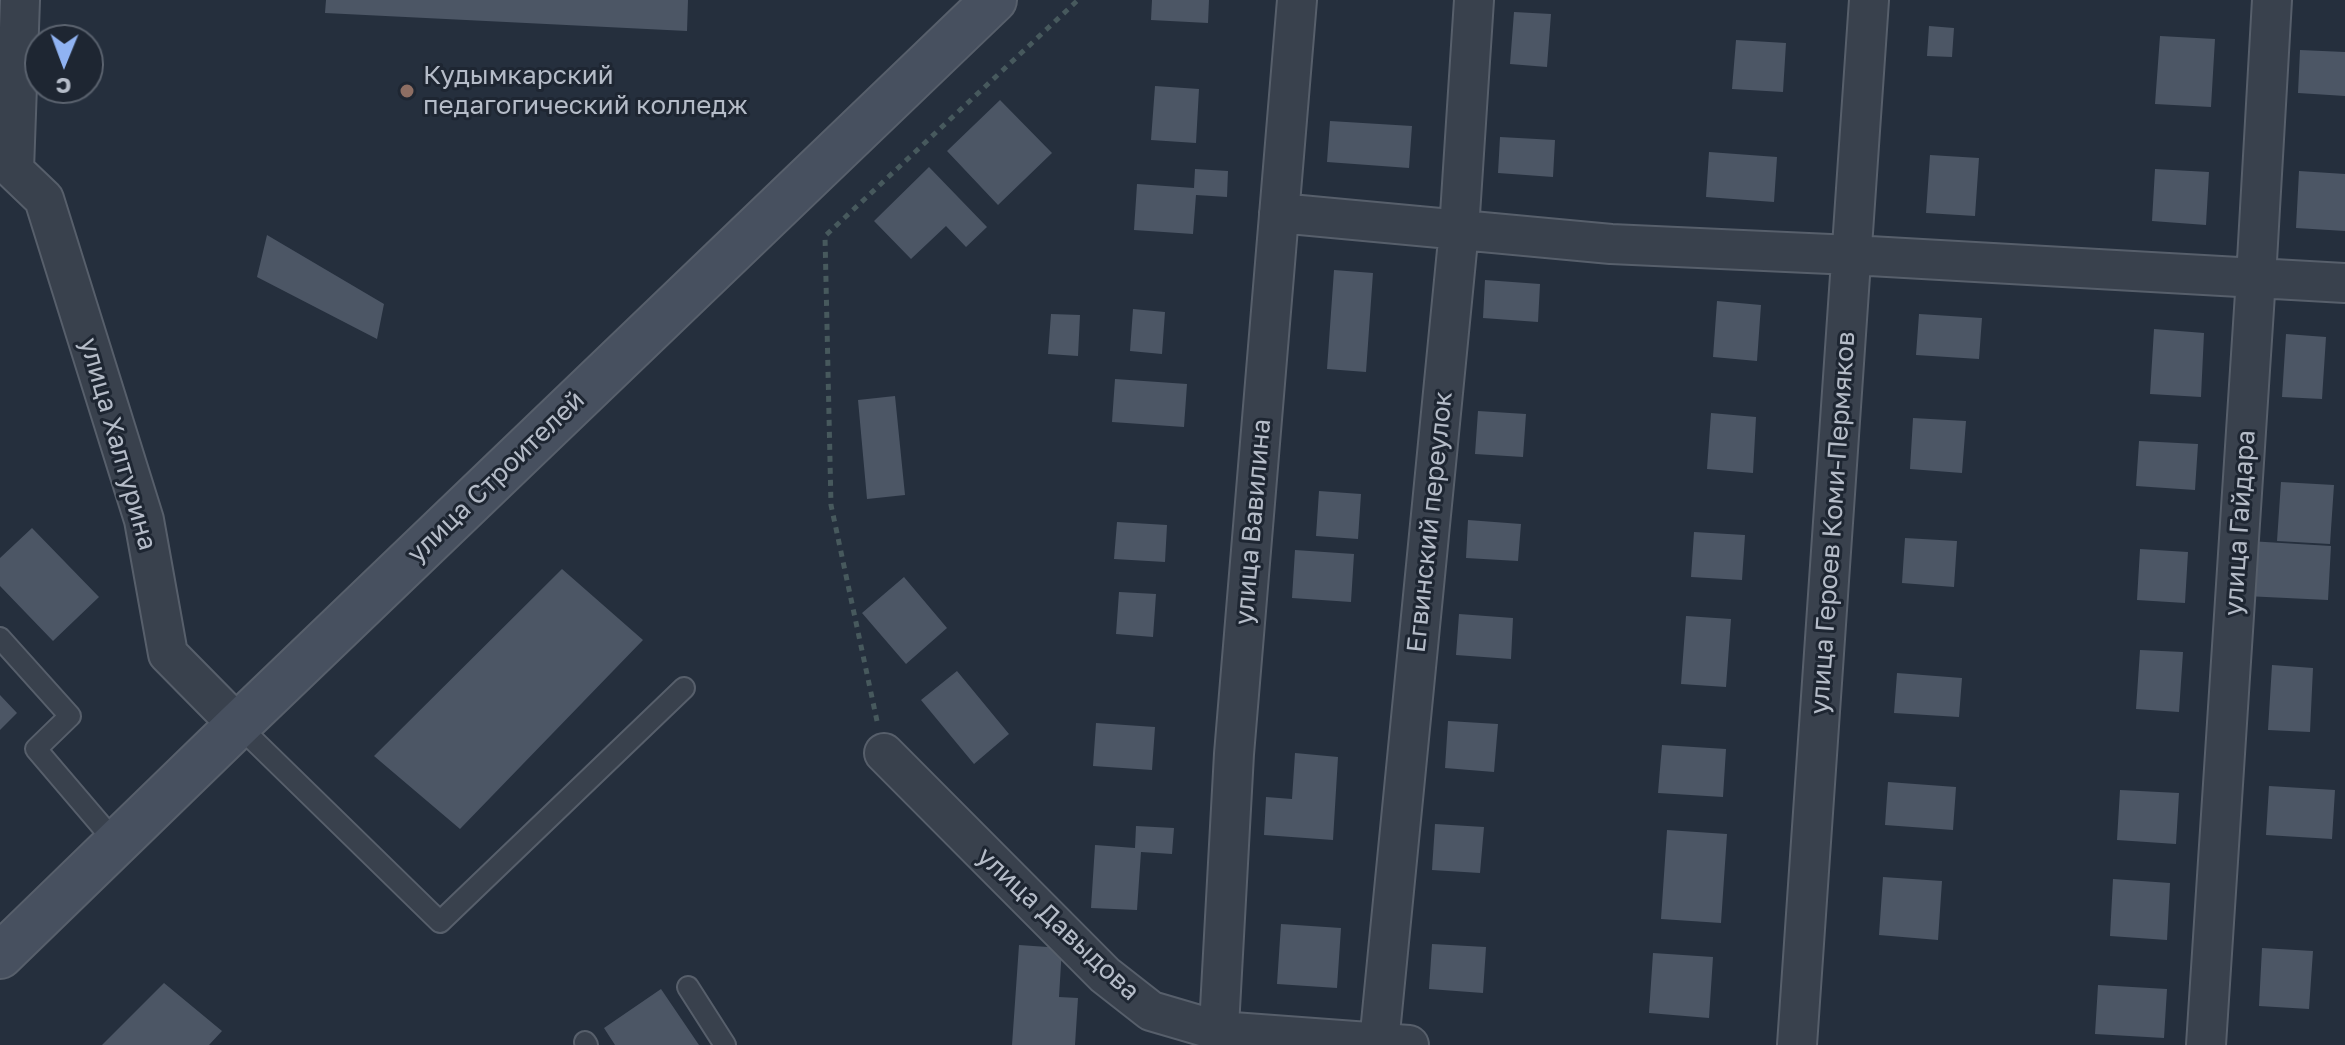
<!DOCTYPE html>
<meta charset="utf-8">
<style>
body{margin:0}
#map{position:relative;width:2345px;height:1045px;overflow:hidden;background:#252f3d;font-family:"Golos Text",sans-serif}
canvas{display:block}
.north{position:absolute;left:24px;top:24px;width:80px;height:80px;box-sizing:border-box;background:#1e2632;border:2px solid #5a626e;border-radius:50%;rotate:181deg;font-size:22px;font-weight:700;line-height:32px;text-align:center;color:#b5bcc8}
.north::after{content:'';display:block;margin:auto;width:28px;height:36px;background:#90b3f2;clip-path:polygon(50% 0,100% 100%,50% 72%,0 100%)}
</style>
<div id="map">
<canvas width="2345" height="1045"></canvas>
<div class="north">С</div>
</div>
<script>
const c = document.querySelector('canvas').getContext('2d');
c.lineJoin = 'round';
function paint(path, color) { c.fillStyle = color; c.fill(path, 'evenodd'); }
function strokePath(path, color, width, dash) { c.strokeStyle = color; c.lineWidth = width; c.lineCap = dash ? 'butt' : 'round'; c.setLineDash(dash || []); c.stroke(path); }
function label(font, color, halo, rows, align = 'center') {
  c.font = font + ' "Golos Text",sans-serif'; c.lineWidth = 6; c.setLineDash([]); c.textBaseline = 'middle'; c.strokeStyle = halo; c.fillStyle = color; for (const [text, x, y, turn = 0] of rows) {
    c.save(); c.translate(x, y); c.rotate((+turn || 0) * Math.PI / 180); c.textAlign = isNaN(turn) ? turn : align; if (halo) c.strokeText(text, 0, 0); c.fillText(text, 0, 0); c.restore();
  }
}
const building = new Path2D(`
 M326,0H688L687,31L325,13Z
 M1152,0H1209L1208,23L1151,20Z
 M1514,12L1551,14L1547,67L1510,64Z
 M1929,26L1954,28L1952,57L1927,56Z
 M2160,36L2215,39L2211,107L2155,104Z
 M1736,40L1786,43L1783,92L1732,89Z
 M2300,50L2345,52V96L2298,93Z
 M1155,86L1199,89L1196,143L1151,140Z
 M1000,100L1052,153L998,205L947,151Z
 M1330,121L1412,126L1409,168L1327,162Z
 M1500,137L1555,140L1553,177L1498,173Z
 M1709,152L1777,157L1774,202L1706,197Z
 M1930,155L1979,158L1975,216L1926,213Z
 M929,167L987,227L966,247L946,226L911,259L874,221Z
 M1195,169L1228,171L1227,197L1196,195L1193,234L1134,230L1137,184L1194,188Z
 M2155,169L2209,172L2206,225L2152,221Z
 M2299,171L2345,174V231L2296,228Z
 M267,235L384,304L377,339L257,277Z
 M1334,270L1373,273L1366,372L1327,369Z
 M1485,280L1540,284L1538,322L1483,318Z
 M1717,301L1761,305L1757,361L1713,357Z
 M1133,309L1165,312L1162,354L1130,351Z
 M1051,314L1080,315L1078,356L1048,354Z
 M1919,314L1982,318L1979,359L1916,355Z
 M2154,329L2204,333L2201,397L2150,394Z
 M2286,334L2326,337L2322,399L2282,397Z
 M1115,379L1187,384L1184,427L1112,422Z
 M895,396L905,495L867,499L858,400Z
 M1478,411L1526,414L1523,457L1475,454Z
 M1711,413L1756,417L1753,473L1707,469Z
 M1913,418L1966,421L1962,473L1910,469Z
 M2139,441L2198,444L2195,490L2136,486Z
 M2281,482L2334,485L2330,544L2277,541Z
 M1319,491L1361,494L1358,539L1316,536Z
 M1468,520L1521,524L1518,561L1466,558Z
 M1117,522L1167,525L1165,562L1114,559Z
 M32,528L99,597L53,641L0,586V558Z
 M1694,532L1745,535L1742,580L1691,577Z
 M1905,538L1957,541L1954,587L1902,583Z
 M2249,541L2331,546L2328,600L2245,596Z
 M2140,549L2188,552L2185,603L2137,600Z
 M1295,550L1354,554L1351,602L1292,598Z
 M562,569L643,640L460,829L374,756Z
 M904,577L947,628L906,664L862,613Z
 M1119,592L1156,594L1153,637L1116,634Z
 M1459,614L1513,618L1511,659L1456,655Z
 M1686,616L1731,619L1726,687L1681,684Z
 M2140,650L2183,652L2179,712L2136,709Z
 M2272,665L2313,668L2310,732L2268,730Z
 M957,671L1009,734L974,764L921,700Z
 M1897,673L1962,678L1959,717L1894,713Z
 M0,695L17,713L0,730Z
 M1448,721L1498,724L1494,772L1445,768Z
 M1096,723L1155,727L1152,770L1093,766Z
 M1662,745L1726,749L1723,797L1658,793Z
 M1295,753L1338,757L1333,840L1264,835L1266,797L1292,799Z
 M1888,782L1956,787L1953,830L1885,825Z
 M2269,786L2335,790L2332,839L2266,835Z
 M2120,790L2179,793L2176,844L2117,840Z
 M1435,824L1484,827L1480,873L1432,870Z
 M1136,826L1174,828L1172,854L1141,852L1137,910L1091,908L1095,845L1135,848Z
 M1667,830L1727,834L1721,923L1661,919Z
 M1883,877L1942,881L1938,940L1879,935Z
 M2113,879L2170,883L2167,940L2110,936Z
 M1281,924L1341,928L1337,988L1277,984Z
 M1432,944L1486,947L1483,993L1429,989Z
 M1019,945L1062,948L1059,997L1078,998L1075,1045H1012Z
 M2262,948L2313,951L2309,1009L2259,1006Z
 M1653,953L1713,957L1709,1018L1649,1013Z
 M164,983L222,1031L209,1045H102Z
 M2098,985L2167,989L2164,1038L2095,1034Z
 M661,989L699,1045H615L604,1028Z`);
const path = new Path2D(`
 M877,721L831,505L825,236L1078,0`);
const service = new Path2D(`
 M0,638L70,716L36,749L117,844
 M238,725L440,922L684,688
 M688,987L725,1045
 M585,1042L587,1045`);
const minor = new Path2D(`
 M0,157L44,199L144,520L168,654L238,725
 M14,170L20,0
 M1279,213L1611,244L1852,255L2345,283
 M884,753L1105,975L1151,1011L1219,1031L1409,1045
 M1379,1043L1459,230L1474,0
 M1218,1045L1234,754L1297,0
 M1797,1045L1869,0
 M2206,1045L2256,278L2272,0`);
const secondary = new Path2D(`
 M0,956L238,725L994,0`);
const markers = [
 [407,91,8,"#8d6e63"]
];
const poiNames = [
 ["Кудымкарский",423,76],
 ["педагогический колледж",423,106]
];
const streetNames = [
 ["улица Халтурина",118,444,74],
 ["улица Строителей",496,477,-44],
 ["улица Вавилина",1253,522,-85],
 ["Егвинский переулок",1430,522,-84],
 ["улица Героев Коми-Пермяков",1833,523,-86],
 ["улица Гайдара",2240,523,-86],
 ["улица Давыдова",1058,924,43]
];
paint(building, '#4c5665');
strokePath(service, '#575f6b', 24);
strokePath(minor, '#575f6b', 42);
strokePath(secondary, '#575f6b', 48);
strokePath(path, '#47595d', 5, [6, 6]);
strokePath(service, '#39414d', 20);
strokePath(minor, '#39414d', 38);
strokePath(secondary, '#47505f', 44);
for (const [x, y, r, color] of markers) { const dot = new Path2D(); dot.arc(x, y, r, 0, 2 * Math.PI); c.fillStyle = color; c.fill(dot); strokePath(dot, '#1e2632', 3); }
label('26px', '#b5bcc8', '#1e2632', poiNames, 'left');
label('26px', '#b5bcc8', '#1e2632', streetNames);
</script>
